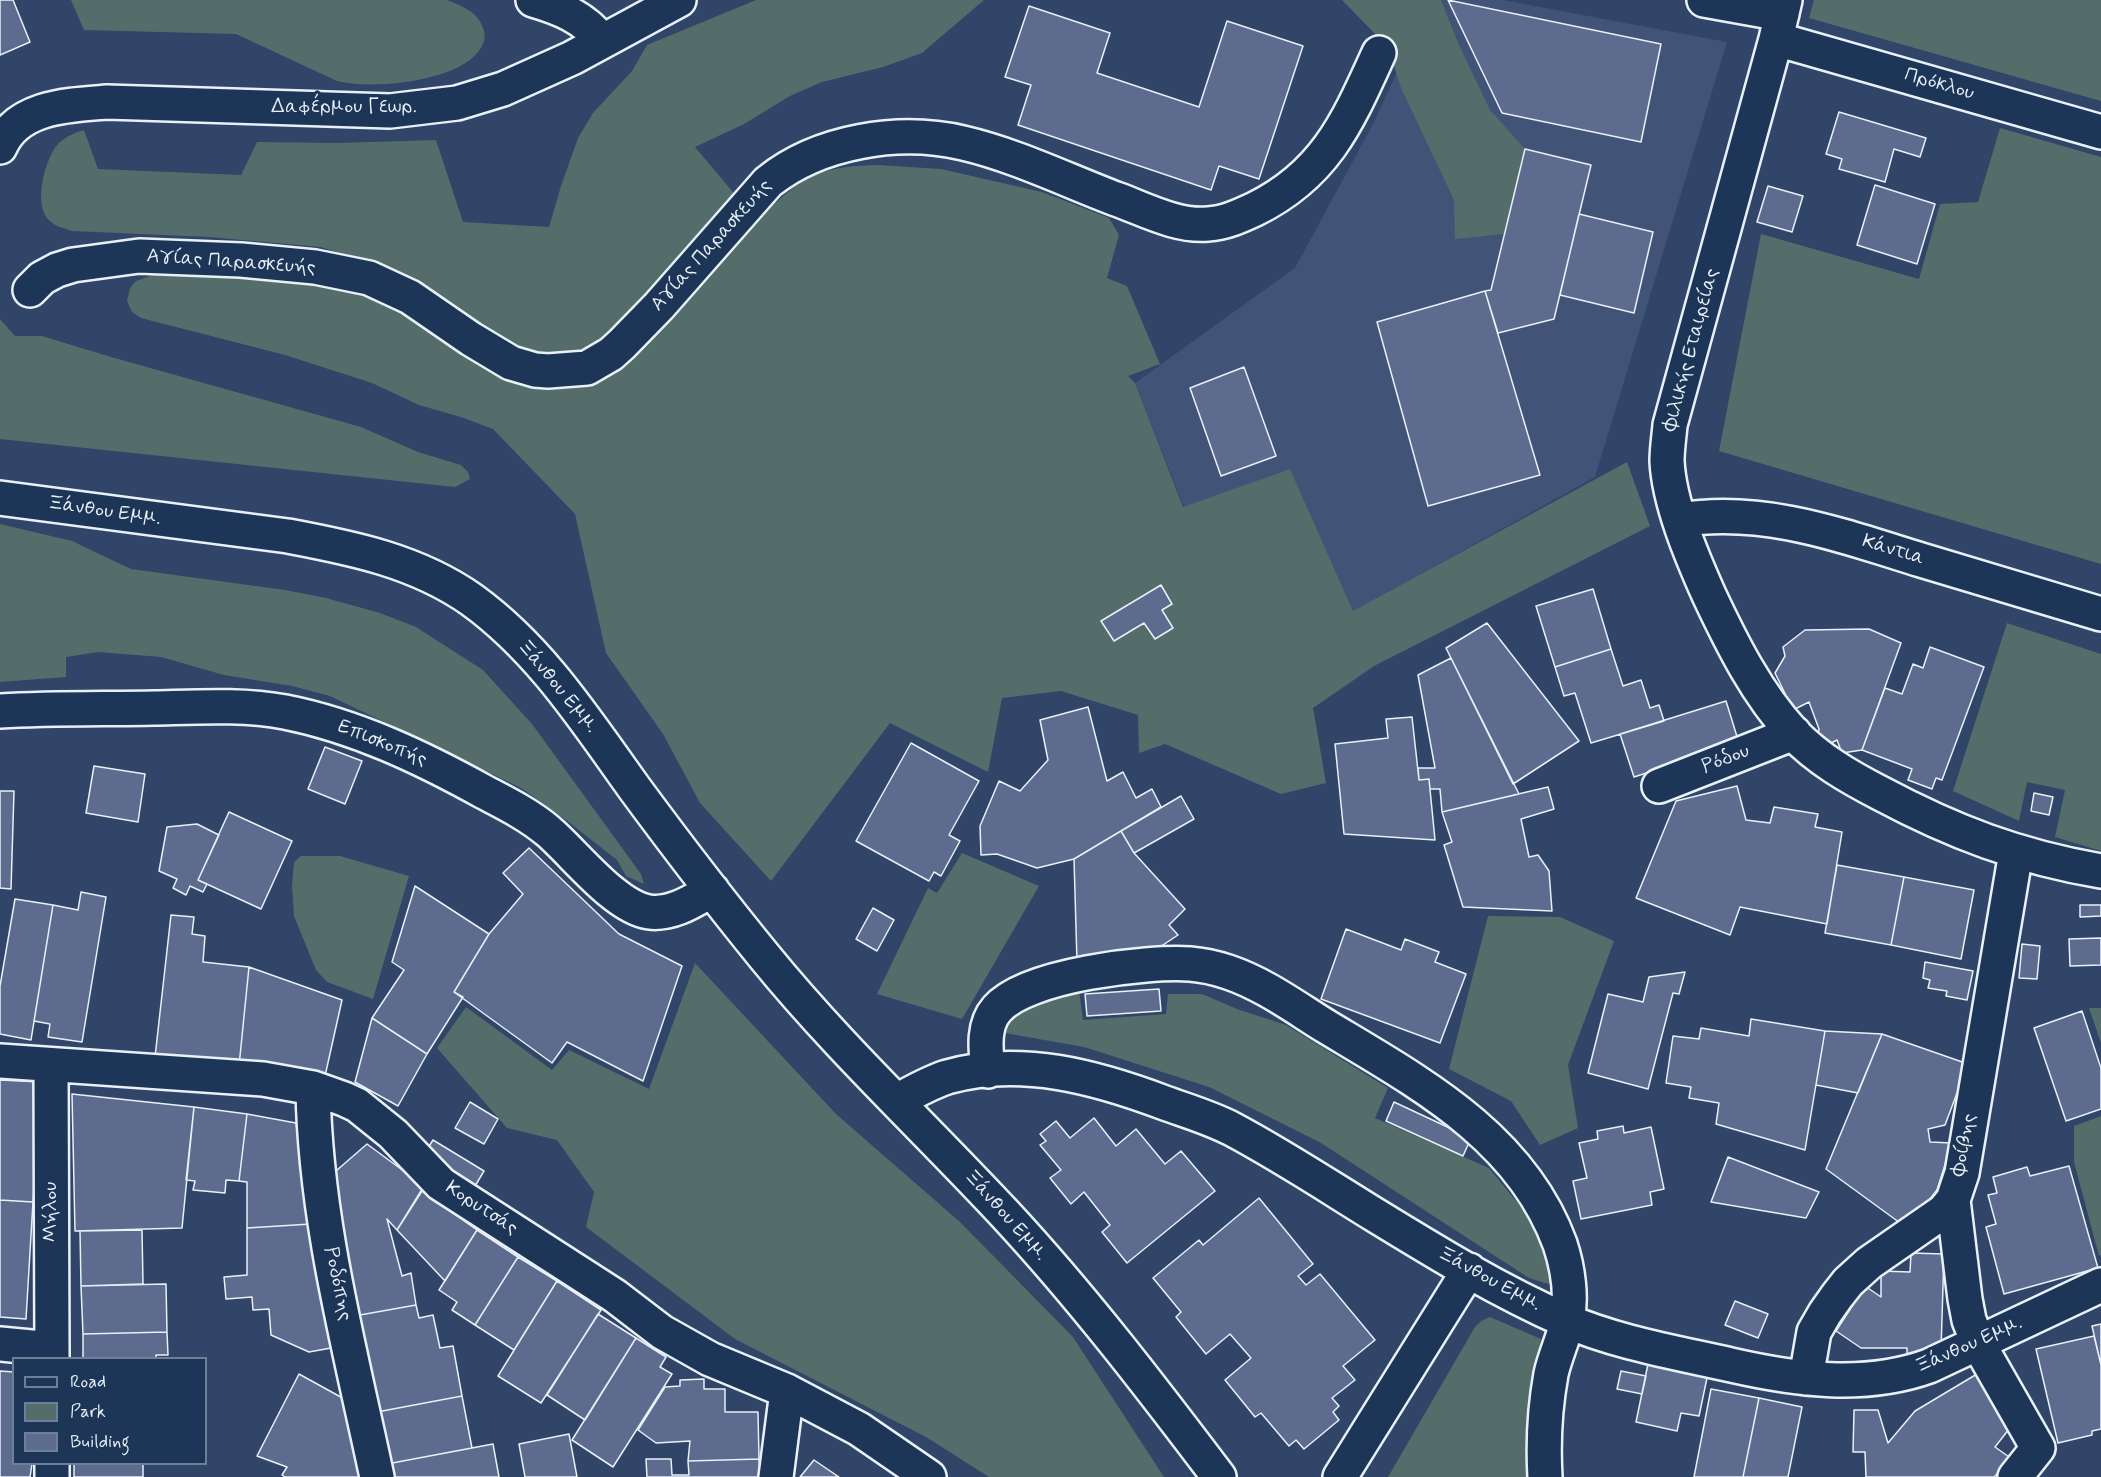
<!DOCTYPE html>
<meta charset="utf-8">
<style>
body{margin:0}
#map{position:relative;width:2101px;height:1477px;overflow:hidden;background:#304568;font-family:Mynerve,sans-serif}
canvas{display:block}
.legend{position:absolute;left:12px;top:1357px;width:195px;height:108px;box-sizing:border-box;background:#1d3557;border:2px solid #6e8097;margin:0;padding:8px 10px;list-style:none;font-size:18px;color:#e8f1f8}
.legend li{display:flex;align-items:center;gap:12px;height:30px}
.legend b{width:30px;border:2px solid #6e8097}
</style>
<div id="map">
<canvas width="2101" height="1477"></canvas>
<ul class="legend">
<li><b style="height:8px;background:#1d3557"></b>Road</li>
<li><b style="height:16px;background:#546d6a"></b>Park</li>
<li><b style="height:16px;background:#5d6b8f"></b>Building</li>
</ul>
</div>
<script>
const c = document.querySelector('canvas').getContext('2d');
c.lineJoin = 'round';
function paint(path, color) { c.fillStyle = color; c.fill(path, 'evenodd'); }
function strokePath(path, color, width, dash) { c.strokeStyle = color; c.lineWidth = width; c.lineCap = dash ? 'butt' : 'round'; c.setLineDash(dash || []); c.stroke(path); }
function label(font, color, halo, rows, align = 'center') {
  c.font = font + ' Mynerve,sans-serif'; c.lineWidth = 6; c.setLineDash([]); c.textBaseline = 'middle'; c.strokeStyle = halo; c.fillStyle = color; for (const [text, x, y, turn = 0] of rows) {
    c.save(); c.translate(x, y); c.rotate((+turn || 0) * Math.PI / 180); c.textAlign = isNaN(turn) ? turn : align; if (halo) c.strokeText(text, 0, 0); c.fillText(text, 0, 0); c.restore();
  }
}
const built = new Path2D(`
 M1430,0H1503L1727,42L1595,477L1353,612L1290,470L1184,507L1135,383L1295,268L1374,122Z`);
const green = new Path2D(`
 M71,0H447C464,7 479,12 484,31C486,40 483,45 478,52C455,82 371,90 337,81L236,34L84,30Z
 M756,0H984L922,53L883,67L822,82L790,96L744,124L695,147L738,198L607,342L566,359L522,354L404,275L321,247L209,237L72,231C63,228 53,226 47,218C34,202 45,157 59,143C67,136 74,133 84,130L98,169L241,175L257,142L338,143L436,140L463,222L549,227L561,186L578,138L593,113L632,71L647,45Z
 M1342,0H1441L1458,43L1490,110L1525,149L1504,234L1455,239L1454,200L1401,88L1388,47Z
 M1814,0H2101V101L1809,18Z
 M2000,128L2101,157V564L1719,451L1761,234L1919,279L1940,204L1978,202Z
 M879,165L941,169L1042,192L1109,218L1119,235L1107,278L1127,286L1160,364L1128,376L1135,383L1183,507L1290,469L1353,611L1627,462L1650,526L1374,666L1313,708L1326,783L1281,794L1165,744L1139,753L1138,715L1061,691L1002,698L988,772L890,723L771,881L700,803L663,734L606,653L575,514L493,429L464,418L419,405L372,383L285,355L141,318L132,312L127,301L130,288L136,281L167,270L326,279L589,379L616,373L636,356L768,210C806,173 827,166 879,165Z
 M0,319L15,336H42L111,357L361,427L418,452L461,465L468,472L470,479L455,487L0,439Z
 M0,524L72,541L131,569L285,590L326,598L380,613L416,627L483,670L532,724L641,874L644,884L626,876L617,860L566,820L521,788L330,696L292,686L224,675L161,657L98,652L66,657V677L0,682Z
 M2007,623L2101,654V851L2055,837L2065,790L2027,782L2019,821L1953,791Z
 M962,853L1039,886L962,1019L877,994L928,888L937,893Z
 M301,856H340L409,876L373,999L327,982L316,970L294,916L292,886L294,862Z
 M1488,916L1560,917L1614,941L1568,1065L1578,1128L1540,1145L1511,1101L1449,1069Z
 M695,963L836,1114L960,1222L1073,1337L1164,1477H989L926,1437L735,1339L586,1227L594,1192L557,1140L507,1128L437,1048L466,1007L552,1070L569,1050L649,1089Z
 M1079,990L1083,1020L1166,1014L1168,994H1202L1237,1009L1286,1025L1388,1088L1375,1118L1489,1168L1534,1223L1553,1257L1555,1280L1548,1284L1529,1278L1321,1143L1209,1087L1084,1047L999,1032L1014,1015L1025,1006Z
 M2089,1008H2101V1043Z
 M2101,1116V1255L2099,1256L2074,1162V1126Z
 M1490,1317L1541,1339L1531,1477H1388L1475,1327L1481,1321Z`);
const building = new Path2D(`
 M0,0H13L30,42L0,55Z
 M1448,0L1661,44L1641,142L1502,113Z
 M1029,6L1110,33L1097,73L1199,107L1227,21L1303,46L1259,179L1219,166L1211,190L1018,125L1031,85L1005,77Z
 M1839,112L1926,138L1920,157L1894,149L1885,182L1839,169L1842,159L1826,154Z
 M1525,149L1591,165L1554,319L1498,333L1485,291L1491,290Z
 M1875,185L1935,204L1917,264L1857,245Z
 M1768,186L1803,196L1792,232L1757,222Z
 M1579,214L1653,232L1634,313L1560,295Z
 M1485,291L1540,475L1428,506L1377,322Z
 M1244,367L1276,456L1221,476L1190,388Z
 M1161,585L1172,604L1162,610L1173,628L1155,639L1144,623L1114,641L1101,621Z
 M1593,589L1611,649L1555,667L1536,606Z
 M1487,623L1579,741L1513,784L1446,648Z
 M1869,629L1901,643L1862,750L1842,753L1837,740L1829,744L1817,740L1819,729L1809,702L1793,710L1775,673L1785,656L1783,647L1805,630Z
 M1930,647L1984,667L1942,780L1936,778L1932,789L1908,780L1912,769L1862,750L1885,688L1902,694L1913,664L1923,668Z
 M1611,649L1623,686L1641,680L1650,708L1659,705L1664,721L1591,743L1575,693L1564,696L1555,667Z
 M1451,658L1519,794L1442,812L1440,789H1430L1429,779L1419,780L1418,768H1435L1418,675Z
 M1726,701L1739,743L1634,777L1620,734Z
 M1088,707L1107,781L1123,772L1136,798L1152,789L1161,807L1074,859L1037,868L997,854L981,855L980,826L999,781L1020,791L1048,760L1040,720Z
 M1412,717L1419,780L1429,779L1435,840L1344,834L1335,744L1388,738L1386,719Z
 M911,743L979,781L949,835L960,841L941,876L934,872L929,881L856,841Z
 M325,747L362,761L345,804L308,789Z
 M94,766L145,774L138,822L86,813Z
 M1737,786L1746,820L1770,823L1774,807L1818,814L1815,827L1842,832L1827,924L1740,907L1730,935L1636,898L1676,801Z
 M1548,787L1554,809L1521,819L1529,857L1538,855L1549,871L1552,911L1463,907L1444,845L1452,842L1442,812Z
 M0,791H14L11,889L0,888Z
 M2034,793L2053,797L2049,815L2031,811Z
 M1181,796L1194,819L1134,853L1121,831Z
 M229,812L292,841L261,909L198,880Z
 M197,824L219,835L198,880L207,884L203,892L190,886L186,895L173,888L177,879L159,871L167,827Z
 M1121,831L1134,853L1185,909L1169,925L1178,935L1157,949L1146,947L1147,957L1077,962L1074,859Z
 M529,848L619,934L682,966L643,1081L567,1042L552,1063L454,992L489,934L523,894L503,873Z
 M1837,865L1904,877L1891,945L1825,933Z
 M1904,877L1974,890L1961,959L1891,945Z
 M415,886L489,934L454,992L463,997L427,1054L372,1018L404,970L392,962Z
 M81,892L106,897L82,1042L48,1037L50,1024L34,1021L53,905L78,910Z
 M15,899L53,905L31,1040L0,1034V986Z
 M2080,905H2101V916L2080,917Z
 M873,908L894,920L877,951L856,939Z
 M171,915L194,917L192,934L205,936L203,962L249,967L239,1066L155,1057Z
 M1346,929L1401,950L1405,939L1439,952L1435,962L1466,974L1440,1043L1321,999Z
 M2101,938V965L2070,966L2069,939Z
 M2022,944L2040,946L2037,979L2019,978Z
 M1925,962L1973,971L1967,1000L1946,996L1947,991L1928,988L1930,980L1923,978Z
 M249,967L342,1000L325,1076L239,1066Z
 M1685,972L1679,994L1673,993L1648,1089L1588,1073L1608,994L1643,1002L1649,977Z
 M1159,989L1161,1011L1087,1016L1085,994Z
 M2082,1011L2101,1068V1109L2066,1121L2034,1028Z
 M372,1018L427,1054L398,1106L355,1082Z
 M1751,1019L1825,1031L1805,1150L1716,1124L1719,1103L1689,1098L1691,1087L1666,1083L1673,1036L1699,1039L1701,1028L1749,1036Z
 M1825,1031L1882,1034L1858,1093L1816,1085Z
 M1882,1034L1968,1064L1945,1125L1928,1129L1930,1142L1952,1143L1937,1190L1907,1228L1826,1169Z
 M0,1080L41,1082L33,1202L0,1200Z
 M72,1094L194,1107L182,1228L75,1231Z
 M470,1102L498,1119L484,1144L455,1128Z
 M1394,1102L1471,1138L1463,1156L1386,1121Z
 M194,1107L247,1114L239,1181L226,1180L225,1193L193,1190L195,1181L186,1180Z
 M247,1114L296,1123L311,1224L247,1228V1182L239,1181Z
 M1094,1118L1116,1146L1136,1129L1165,1164L1181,1151L1215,1191L1127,1263L1102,1232L1110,1225L1084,1192L1071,1204L1050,1178L1061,1170L1040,1145L1046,1141L1040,1134L1056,1121L1070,1138Z
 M1623,1126L1624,1133L1651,1127L1664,1189L1650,1192L1652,1205L1581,1219L1573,1181L1587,1178L1579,1143L1598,1139L1597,1131Z
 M433,1140L484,1171L475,1186L423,1156Z
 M367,1144L424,1186L397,1230L387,1219L402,1276L411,1273L416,1305L360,1315L329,1177Z
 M1728,1157L1819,1192L1806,1218L1711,1202Z
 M2069,1166L2098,1268L2004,1294L1986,1227L1996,1224L1988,1195L1997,1193L1993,1177L2027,1167L2030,1176Z
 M422,1191L477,1230L445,1281L397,1230Z
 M1259,1198L1313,1264L1298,1276L1306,1285L1320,1274L1375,1340L1343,1366L1355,1380L1332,1398L1339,1406L1333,1412L1339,1420L1304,1449L1296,1440L1289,1446L1261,1413L1255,1417L1225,1380L1251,1358L1230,1334L1206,1354L1176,1317L1181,1312L1153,1278L1199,1240L1203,1245Z
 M0,1200L33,1202L26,1319L0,1317Z
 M311,1224L342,1346L309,1352L271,1335L269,1309L253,1310L252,1297L226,1299L224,1277L247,1275V1228Z
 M142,1230L143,1284L81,1286L80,1231Z
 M477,1230L518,1257L475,1325L452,1310L457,1302L439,1290Z
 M1911,1253L1944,1254L1941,1350L1907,1359V1348H1861L1836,1331L1865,1286L1881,1297V1271L1910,1272Z
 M518,1257L557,1281L514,1350L475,1325Z
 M557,1281L601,1310L541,1403L498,1376Z
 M166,1284L167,1332L83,1334L81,1286Z
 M1735,1301L1768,1314L1758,1338L1725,1325Z
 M416,1305L419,1318L433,1315L440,1348L453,1346L462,1396L377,1412L360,1315Z
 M598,1314L636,1338L585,1420L547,1395Z
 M2101,1324V1365L2092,1326Z
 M167,1332L168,1355H156V1358H83V1334Z
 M2094,1336L2101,1365V1429L2092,1431V1435L2058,1443L2036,1349Z
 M636,1338L666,1357L660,1367L672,1374L613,1467L572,1440Z
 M1648,1364L1707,1378L1699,1416L1681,1413L1677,1431L1636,1422Z
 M0,1371L14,1372V1464H32L30,1477H0Z
 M1621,1371L1646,1376L1642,1394L1617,1389Z
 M1982,1371L2013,1424L1995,1447L2012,1459L1994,1477H1866L1865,1452H1853L1854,1410H1878L1888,1443L1915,1411Z
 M299,1374L348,1401L363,1477H285L282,1475L287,1467L257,1456Z
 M704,1379V1389H725V1412H758L759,1459L688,1461L690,1441L656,1443L638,1430L665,1387L680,1386V1380Z
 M1711,1389L1759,1398L1743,1477H1694Z
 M462,1396L472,1448L387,1464L377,1412Z
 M1759,1398L1802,1407L1788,1477H1743Z
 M569,1434L577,1477H525L519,1444Z
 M493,1444L499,1477H389L387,1464Z
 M646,1459H671L672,1475H689L688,1461L759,1459L760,1477H647Z
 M814,1460L839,1477H800Z
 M74,1464H143V1477H74Z`);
const minor = new Path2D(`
 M533,0C560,8 584,17 602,41
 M1704,0L1782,14
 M1785,0L1776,39L1670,425C1669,437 1667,449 1667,461C1669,503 1692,557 1709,595C1732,644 1757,694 1794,734C1818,759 1849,777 1880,793C1953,832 2019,857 2101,871
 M1776,39L2101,132
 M0,147C17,106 69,105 107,102L390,111L457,103L503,89L572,58L679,0
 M30,290L42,278L57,270L73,265L139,256L241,260L315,267L369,278L410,297L471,339L511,363L535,370L548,371L587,368L611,354L622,344L659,306L768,182C819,141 899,128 963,143C1015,155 1066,180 1116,199C1144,209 1177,227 1208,224C1225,223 1240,216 1255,209C1326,174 1348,121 1379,53
 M0,498L288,536C352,548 417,561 472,600C541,650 586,721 635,789C677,846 720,902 764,956C838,1047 925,1128 1005,1214C1082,1297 1151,1387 1219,1477
 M1680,520C1763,506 1843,536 1921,560C1981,578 2041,596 2101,614
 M0,711C51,708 103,709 154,708C197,707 243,704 285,712C356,726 423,758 486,793C507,804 529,815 548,831C574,853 615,907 649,912C672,915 693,901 712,890
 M1659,786L1794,733
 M0,1061L263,1079L313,1088L344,1099L357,1105L393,1134L441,1184L615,1296L662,1332L710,1359L787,1391L859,1429L929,1477
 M51,1066L52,1358
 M988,1071C986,1051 982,1026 997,1009C1026,975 1147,961 1190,964C1203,965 1216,968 1228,972C1264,984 1296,1008 1327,1027C1420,1083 1521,1137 1560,1244C1568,1268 1572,1297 1567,1322C1563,1340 1555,1356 1551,1374C1545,1407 1543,1443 1545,1477
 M313,1088C315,1220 350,1349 377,1477
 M897,1101C913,1092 929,1083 947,1077C1020,1056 1096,1077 1165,1103C1187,1111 1211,1118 1232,1129C1281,1155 1328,1186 1375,1215C1437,1253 1499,1291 1565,1320C1614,1342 1678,1353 1731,1365C1797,1380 1865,1389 1929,1366L2101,1285
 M1953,1200L1965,1299L1969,1320L1978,1343L2038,1448L2015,1477
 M0,1344L52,1349
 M1806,1378L1814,1332L1825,1313L1837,1296L1848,1282L1869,1263L1944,1211L1953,1200L1962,1173L2016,852
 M52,1477V1464
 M776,1477L787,1391
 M1340,1477L1469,1270`);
const streetNames = [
 ["Πρόκλου",1939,85,16],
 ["Δαφέρμου Γεωρ.",344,108],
 ["Αγίας Παρασκευής",712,246,-48],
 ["Αγίας Παρασκευής",231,263,4],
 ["Φιλικής Εταιρείας",1692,350,-75],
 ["Ξάνθου Εμμ.",104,512,8],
 ["Κάντια",1893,551,17],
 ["Ξάνθου Εμμ.",557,687,50],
 ["Επισκοπής",382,744,22],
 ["Ρόδου",1726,760,-21],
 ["Φοίβης",1965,1145,-79],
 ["Κορυτσάς",481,1209,33],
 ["Μήλου",52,1212,-90],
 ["Ξάνθου Εμμ.",1005,1216,48],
 ["Ξάνθου Εμμ.",1489,1280,28],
 ["Ροδόπης",337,1284,78],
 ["Ξάνθου Εμμ.",1969,1346,-24]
];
paint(built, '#415377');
paint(green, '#546d6a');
paint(building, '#5d6b8f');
strokePath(building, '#e8f1f8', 1.5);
strokePath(minor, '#e8f1f8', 38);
strokePath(minor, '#1d3557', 33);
label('20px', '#e8f1f8', '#1d3557', streetNames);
</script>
